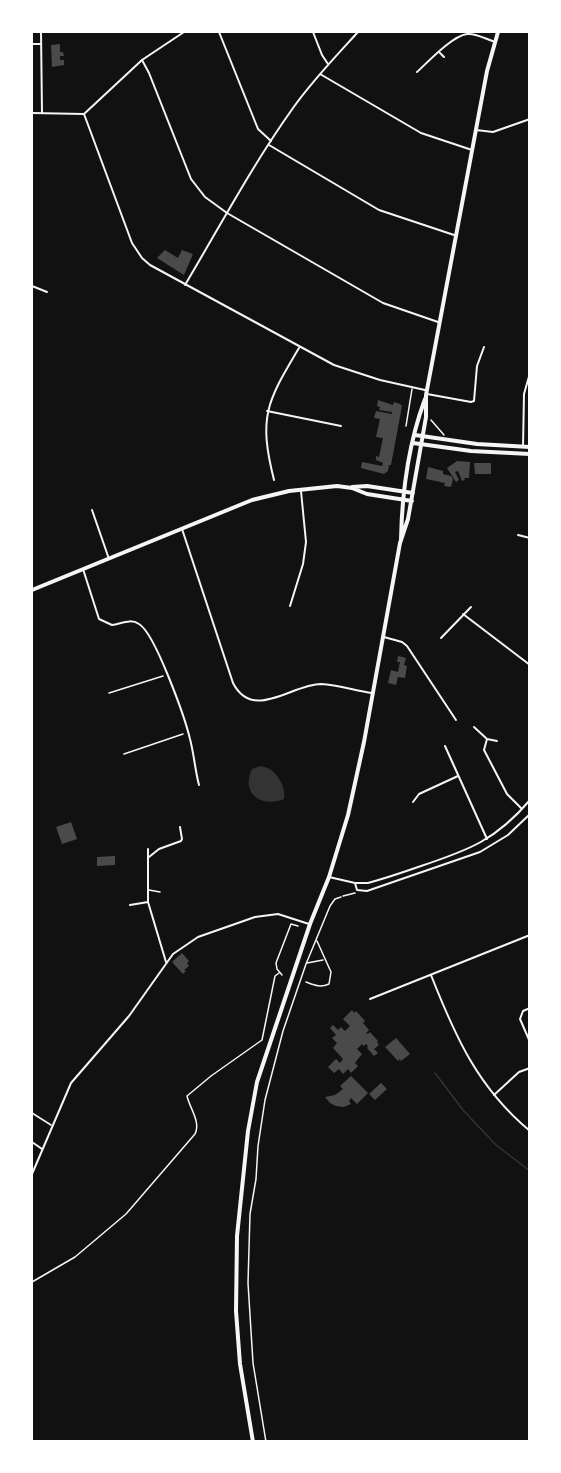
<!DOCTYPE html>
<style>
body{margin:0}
#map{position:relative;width:561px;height:1473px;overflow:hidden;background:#111;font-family:"Archivo Narrow",sans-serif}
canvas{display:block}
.frame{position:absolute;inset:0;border:33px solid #fff;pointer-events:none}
</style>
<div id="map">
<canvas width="561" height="1473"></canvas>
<div class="frame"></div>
</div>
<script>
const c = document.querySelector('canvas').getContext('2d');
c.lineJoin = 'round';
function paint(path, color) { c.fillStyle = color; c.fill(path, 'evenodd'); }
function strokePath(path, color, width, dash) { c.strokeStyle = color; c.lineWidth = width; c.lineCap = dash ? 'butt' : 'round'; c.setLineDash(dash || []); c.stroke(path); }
const water = new Path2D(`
 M260,766C275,767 286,785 284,799C262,808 240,794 252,769Z`);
const stream = new Path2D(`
 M435,1073L463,1110L496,1145L530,1171`);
const building = new Path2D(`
 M60,44V52H63L64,56H60V60H64V65L52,67L51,45Z
 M165,250L178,258L182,250L193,254L184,275L157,258Z
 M378,400L393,405L394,402L400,404L402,406L391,465H389L388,471L384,474L361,468L362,462L382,466L383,463L376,460V456L379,457L383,438L376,437L380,419L374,418L376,411L392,414V412L379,410L380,407L377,406Z
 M457,461L470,462L469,478H464L465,480L462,481L458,471L455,472L459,480L456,482L447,468Z
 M474,463H491V474H475Z
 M428,467L443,471V474L451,476L453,479L451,487L444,486L445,483L426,479Z
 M398,656L406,658L404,665L407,666L405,678L398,677L396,685L388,683L391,670L398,672L400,662H397Z
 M71,822L77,839L62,844L56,827Z
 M115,856V865L97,866V857Z
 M182,953L189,961L187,963L189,966L184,970L186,971L183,974L172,962Z
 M352,1010L354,1013L356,1011L365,1021L363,1023L369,1030L366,1033L368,1034L370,1032L378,1041L377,1042L379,1045L374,1049L378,1053L374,1056L367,1048L368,1046L366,1044L364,1046L362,1044L357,1049L362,1054L355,1063L358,1066L351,1073L348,1069L343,1074L339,1069L334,1073L328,1067L336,1059L340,1063L343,1059L333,1048L337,1043L332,1038L336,1035L330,1028L333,1025L338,1030L341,1027L345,1031L350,1026L343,1019Z
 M396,1038L410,1054L401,1061L400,1059L398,1061L385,1047Z
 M351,1076L368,1093L357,1104L351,1098L349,1101L351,1104L344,1107L336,1106L330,1103L325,1097L335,1095L343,1089L340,1086Z
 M381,1083L387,1089L375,1100L369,1094Z`);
const path = new Path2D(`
 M431,420L444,435
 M109,693L163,676
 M124,754L183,734
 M343,896L355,893
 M307,963L323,960
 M282,975L277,969L276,963L291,924L298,926
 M306,982C314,985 320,988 329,984L331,972L317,941
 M32,1282L75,1257L126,1214L195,1134C201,1122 190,1109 187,1096L211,1076L262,1040L275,976L279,973
 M266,1442L253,1363L248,1283L250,1214L256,1179L258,1146L265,1100L283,1031L306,964L330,906L335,899L341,897`);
const service = new Path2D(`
 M406,426L412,389
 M149,890L160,892
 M32,1105V1111
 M32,1113L51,1125`);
const minor = new Path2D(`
 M41,32L42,113
 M219,32L258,129L271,141
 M313,32L322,55L328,64
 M32,44H41
 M440,53L444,57
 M142,60L149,73L191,179L205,197L227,213L383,303L438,322
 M417,72C428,62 452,36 467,34C476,33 486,39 495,42
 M320,74L421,133L472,150
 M32,113L84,114
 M84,114L132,243L142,258L150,265L334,365L380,380L425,390
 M84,114L142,60L184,32
 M476,130L493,132L530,119
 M269,145L379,210L457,236
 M185,285C220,226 253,164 293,108C312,81 336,56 358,32
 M32,286L47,292
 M32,328V326
 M427,394L471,402L474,401L477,366L484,347
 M267,411L341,426
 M523,447L524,394L530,373
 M274,480C258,416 267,402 299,348
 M92,510L109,559
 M182,529L233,683C253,722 292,684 321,684C339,685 356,691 372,693
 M518,535L530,538
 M83,569L99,619L112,625C121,624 130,618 139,624C155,633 185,718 190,739C194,754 195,770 199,785
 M290,606L303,564L306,542L301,491
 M463,614L530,665
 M384,637L402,642L407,646L456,720
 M441,638L471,607
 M474,727L487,739L497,741
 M487,739L484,750L507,794L522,809
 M445,746L487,839
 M413,802L419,794L458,776
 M148,849V902L166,962
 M149,857L159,849L181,841L182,839L180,827
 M329,877L355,883H368C386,878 404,872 421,866C469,850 496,840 530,800
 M355,883L357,890L367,891L480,852L508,835L530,814
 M130,905L148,902
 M431,975C455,1036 478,1088 530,1131
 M370,999L530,935
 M530,1008L523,1011L520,1019L530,1042
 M494,1095L519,1072L530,1068
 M32,1142L42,1149
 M32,1174L71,1083L129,1016L173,954L198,937L255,917L278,914L309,924`);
const secondary = new Path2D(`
 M415,435L477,444L530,447
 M413,443L471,451L530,454
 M352,487L367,486L413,493
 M401,539C402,493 409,442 425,399
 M32,590L252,500L289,491L337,486L352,488L367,494L412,501
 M253,1442L240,1364L236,1311L237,1236L248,1131L257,1082L310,924L329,877L348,815L364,742L400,543L408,519L426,417V395L487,71L498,32`);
paint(water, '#333');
strokePath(stream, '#333', 1.5);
paint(building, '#4a4a4a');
strokePath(path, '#f5f5f5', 1.5);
strokePath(service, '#f5f5f5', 1.5);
strokePath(minor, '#f5f5f5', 2);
strokePath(secondary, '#f5f5f5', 4);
</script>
